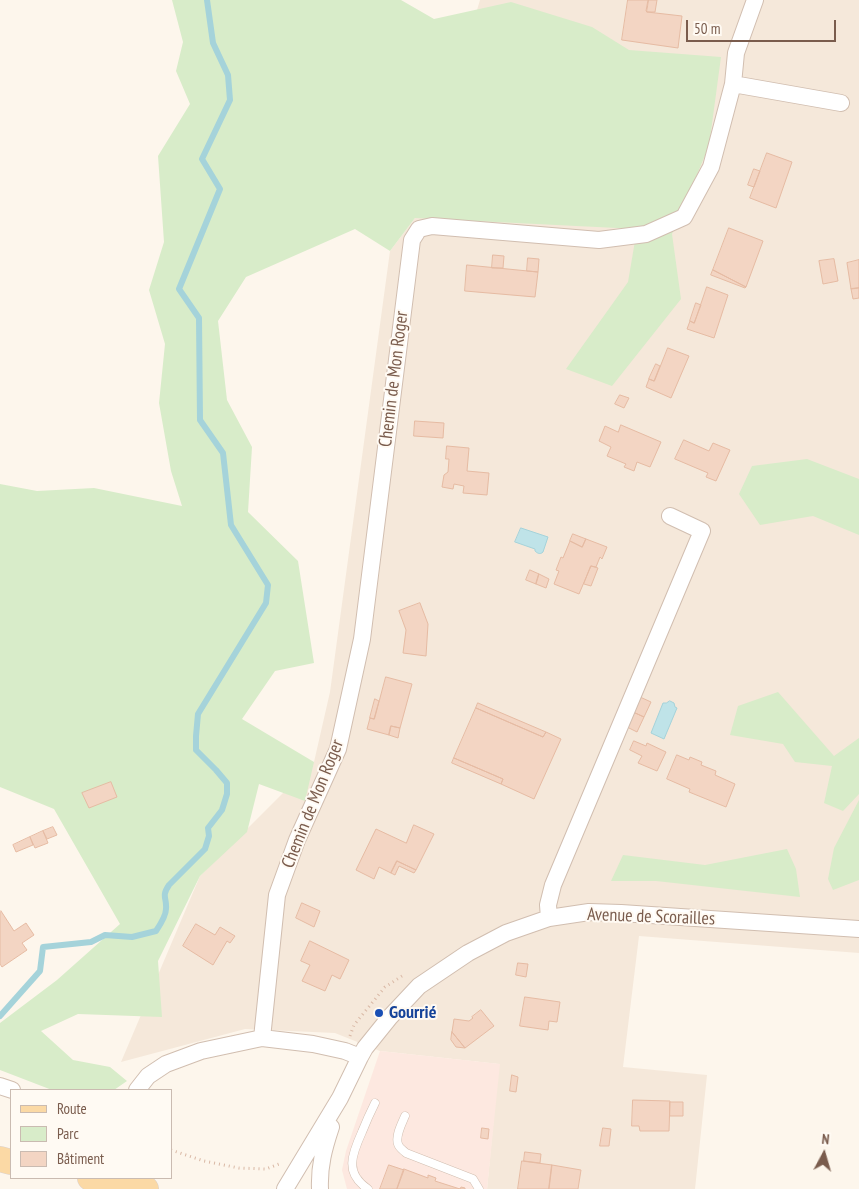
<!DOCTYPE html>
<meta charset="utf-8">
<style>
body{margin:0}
#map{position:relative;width:859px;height:1189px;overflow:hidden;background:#fdf6ec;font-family:"PT Sans Narrow",sans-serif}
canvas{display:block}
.legend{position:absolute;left:10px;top:1089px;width:162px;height:90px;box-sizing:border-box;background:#fffaf3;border:1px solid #cabbb1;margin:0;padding:6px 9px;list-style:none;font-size:15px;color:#7a5c4d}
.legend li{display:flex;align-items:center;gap:10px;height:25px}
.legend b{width:25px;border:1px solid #cabbb1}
.north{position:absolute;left:799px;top:1129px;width:50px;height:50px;-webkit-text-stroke:4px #fffaf3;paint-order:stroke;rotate:6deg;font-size:14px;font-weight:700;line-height:20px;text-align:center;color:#7a5c4d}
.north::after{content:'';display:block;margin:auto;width:18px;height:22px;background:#7a5c4d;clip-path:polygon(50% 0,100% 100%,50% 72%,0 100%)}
.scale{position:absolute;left:686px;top:20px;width:150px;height:22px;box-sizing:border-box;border:2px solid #7a5c4d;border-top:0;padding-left:6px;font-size:15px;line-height:18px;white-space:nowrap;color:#7a5c4d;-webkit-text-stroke:4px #fffaf3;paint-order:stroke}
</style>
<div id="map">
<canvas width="859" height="1189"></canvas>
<ul class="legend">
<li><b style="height:6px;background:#fbd9a5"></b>Route</li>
<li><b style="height:14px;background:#d8ecc9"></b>Parc</li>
<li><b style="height:14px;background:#f3d5c3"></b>Bâtiment</li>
</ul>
<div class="north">N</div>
<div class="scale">50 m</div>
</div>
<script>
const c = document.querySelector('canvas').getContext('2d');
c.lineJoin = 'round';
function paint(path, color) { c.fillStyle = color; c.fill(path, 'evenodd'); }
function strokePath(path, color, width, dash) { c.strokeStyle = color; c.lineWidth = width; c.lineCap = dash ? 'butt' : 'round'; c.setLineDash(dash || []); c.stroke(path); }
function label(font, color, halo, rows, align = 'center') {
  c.font = font + ' "PT Sans Narrow",sans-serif'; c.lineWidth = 4; c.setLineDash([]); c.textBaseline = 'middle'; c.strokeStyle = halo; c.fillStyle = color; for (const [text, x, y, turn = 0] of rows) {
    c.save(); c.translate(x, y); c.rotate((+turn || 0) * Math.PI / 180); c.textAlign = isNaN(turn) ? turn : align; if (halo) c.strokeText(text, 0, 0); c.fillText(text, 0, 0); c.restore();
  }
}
const residential = new Path2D(`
 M480,0H859V953L639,936L623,1067L707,1075L695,1189H487L499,1064L380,1051L335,1033L245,1029L121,1062L200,876L314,762L330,692L390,251L415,218Z`);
const commercial = new Path2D(`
 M380,1051L500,1064L487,1189H347L342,1170L346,1151Z`);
const green = new Path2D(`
 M172,0H401L434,19L511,2L592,27L629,50L721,57L709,146L672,234L681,299L612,386L566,369L628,282L637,229L415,218L390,251L355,229L246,277L218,321L227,400L252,447L248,512L298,561L314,663L275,671L242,719L314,762L305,801L259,784L247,832L200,876L158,961L162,1017L78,1014L41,1031L73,1060L110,1067L127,1081L114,1090H52L0,1070V1023L57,980L120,924L54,809L0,787V484L37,491L94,488L182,506L171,471L159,403L165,344L149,290L164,242L158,156L190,104L176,71L183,42Z
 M807,459L859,479V535L813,516L760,525L739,494L752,466Z
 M778,692L834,756L859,738V794L843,811L824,803L832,766L795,762L783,744L730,735L738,706Z
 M859,800V880L833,890L828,879L834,848Z
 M787,849L796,869L800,897L656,881H611L623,855L705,865Z`);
const water = new Path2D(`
 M521,528L548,537L543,552C540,555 537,553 535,551V549L515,542Z
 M670,701L674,703L675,707L677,708L664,739L651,733L663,703H666Z`);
const stream = new Path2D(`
 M0,1016L40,971L43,947L91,942L105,935L132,937L156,931C160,925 166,916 166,909C167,897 161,897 169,885L205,849L209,836L208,828L222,810L227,794V783L216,770L196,750V736L198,714L266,603L268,585L231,525L223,453L200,420L199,318L179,289L220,189L202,159L230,100L228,75L213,43L207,0`);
const building = new Path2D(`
 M628,0H648L646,11L647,12L682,16L678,48L622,40Z
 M649,0H657L655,12H647Z
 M767,153L792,162L776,208L750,198Z
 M754,169L760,171L754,187L748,185Z
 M729,228L763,241L746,287L713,270Z
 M493,255L504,256L503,268H492Z
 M528,258L539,259L538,272L527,271Z
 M834,259L838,281L823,284L819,261Z
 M859,260V288L851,289L847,263Z
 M467,265L538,272L535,297L465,291Z
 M713,270L746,287L745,288L711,275Z
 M707,287L728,295L714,338L687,329L690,321L694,323Z
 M859,288V298L853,299L851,289Z
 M696,303L701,305L694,323L690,321Z
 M668,348L689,356L671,398L646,387L649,379L654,381Z
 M656,364L660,366L654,381L649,379Z
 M620,395L629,398L624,408L615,404Z
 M415,421L444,423L443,438L414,436Z
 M621,425L661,442L650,467L637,462L634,471L624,467L626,464L607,456L611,447L599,441L605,426L618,432Z
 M684,440L709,451L713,443L730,450L716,481L706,477L708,473L675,459Z
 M447,446L469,448L467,471L489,473L487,495L463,493L464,486L454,484L453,489L442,487L444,475L448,472L449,459H446Z
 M573,534L586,539L582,547L570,541Z
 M586,539L607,547L602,559L600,557L596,567L591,566L579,594L554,584L559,571L556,570L561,557L563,558L570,541L582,547Z
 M591,566L598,568L591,586L584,584Z
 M530,570L539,574L536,584L526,580Z
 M539,574L549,579L546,588L536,584Z
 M420,603L428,624L426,656L403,653L406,630L399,611Z
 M386,677L412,684L400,728L391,726L389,735L367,729L370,718L374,719Z
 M640,697L651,702L644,717L633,712Z
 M375,699L379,701L374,719L370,718Z
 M478,703L546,732L543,737L476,708Z
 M476,708L543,737L546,732L561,739L534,799L501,784L503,779L454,758Z
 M633,712L644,717L637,732L627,727Z
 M391,726L400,728L398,738L389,735Z
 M634,741L646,746L647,743L666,752L657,771L638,763L642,756L630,750Z
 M677,755L689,760L690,757L702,762L701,765L716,771L715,775L735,784L726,807L689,792L690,789L667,779Z
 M454,758L503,779L501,784L452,763Z
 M111,782L117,797L89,808L82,793Z
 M414,825L434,834L416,870L397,861L391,873L379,867L374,879L356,870L376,829L406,843Z
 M53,827L57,835L47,839L43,831Z
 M43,831L48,843L35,848L30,837Z
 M30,837L33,845L16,852L13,845Z
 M397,861L416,870L414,873L399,866L395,875L391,873Z
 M302,903L320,911L314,927L296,918Z
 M1,911L14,931L26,923L34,935L22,943L27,950L2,967L0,964V912Z
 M196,924L215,935L220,927L235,936L230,943L227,941L213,965L183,946Z
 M310,941L349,960L340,979L332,975L325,991L302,981L310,965L301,961Z
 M518,963L528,964L526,977L516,975Z
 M525,997L560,1002L557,1022L549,1021L548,1030L520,1026Z
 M481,1010L494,1026L465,1048L452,1032L454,1019L469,1021L473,1018L472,1017Z
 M452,1032L465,1048L456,1047L451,1040Z
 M512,1075L518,1077L516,1092L510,1091Z
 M633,1100L670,1101L669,1131H640L639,1126H632Z
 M670,1102H683V1116H670Z
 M482,1128L489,1129L488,1139L481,1138Z
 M603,1128L611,1129L609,1146H600Z
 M525,1152L541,1154L540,1163L524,1161Z
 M522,1161L552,1165L549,1189H518Z
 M389,1165L404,1170L397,1189H380Z
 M552,1165L581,1170L578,1189H549Z
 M404,1169L428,1178V1175L436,1178L435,1181L460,1189L461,1187L465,1188V1189H397Z`);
const path = new Path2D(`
 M350,1036L354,1025L385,987L402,976
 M171,1150L204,1161L239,1168L266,1169L279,1164`);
const lane = new Path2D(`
 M405,1116C402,1123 395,1136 398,1144C399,1148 403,1150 406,1153L473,1179L479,1189
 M368,1189C344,1173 352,1154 362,1132C366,1122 370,1113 375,1103`);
const street = new Path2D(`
 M733,84L736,53L755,0
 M549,918L548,905L553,885L702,531L670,516
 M262,1038L277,895L297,840L338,749L362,639L412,240L419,229L432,226L599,240L646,234L684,217L711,167L733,84L841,103
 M0,1086L12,1090
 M137,1090L148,1076L166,1064L201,1051L262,1038L313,1044L345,1051L360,1057
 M285,1189L340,1098L360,1057L365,1048L390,1017L419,986L468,953L506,933L549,918L589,912L621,913L859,929
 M320,1189C319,1166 324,1148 331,1127`);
const primary = new Path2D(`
 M0,1159L11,1162
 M90,1178L146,1189`);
const markers = [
 [379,1013,5,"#1a4fb4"]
];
const streetNames = [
 ["Chemin de Mon Roger",394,379,-83],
 ["Chemin de Mon Roger",313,804,-68],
 ["Avenue de Scorailles",651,917,2]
];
const transitNames = [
 ["Gourrié",389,1013]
];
paint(residential, '#f5e8da');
paint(commercial, '#fde8e0');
paint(green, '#d8ecc9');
paint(water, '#bfe3e8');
strokePath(water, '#a5d3da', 1);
strokePath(stream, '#a5d3da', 6);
paint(building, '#f3d5c3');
strokePath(building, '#e6bba3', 1);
strokePath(lane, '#d1beb0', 9);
strokePath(street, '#d1beb0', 18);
strokePath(primary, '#dad1cd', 26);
strokePath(path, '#d9b8a5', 3, [1, 4]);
strokePath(lane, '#fff', 8);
strokePath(street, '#fff', 16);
strokePath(primary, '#fbd9a5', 25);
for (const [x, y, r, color] of markers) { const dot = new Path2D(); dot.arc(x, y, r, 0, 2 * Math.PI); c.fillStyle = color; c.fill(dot); strokePath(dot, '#fffaf3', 2); }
label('18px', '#7a5c4d', '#fffaf3', streetNames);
label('bold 18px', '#164399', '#fffaf3', transitNames, 'left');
</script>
